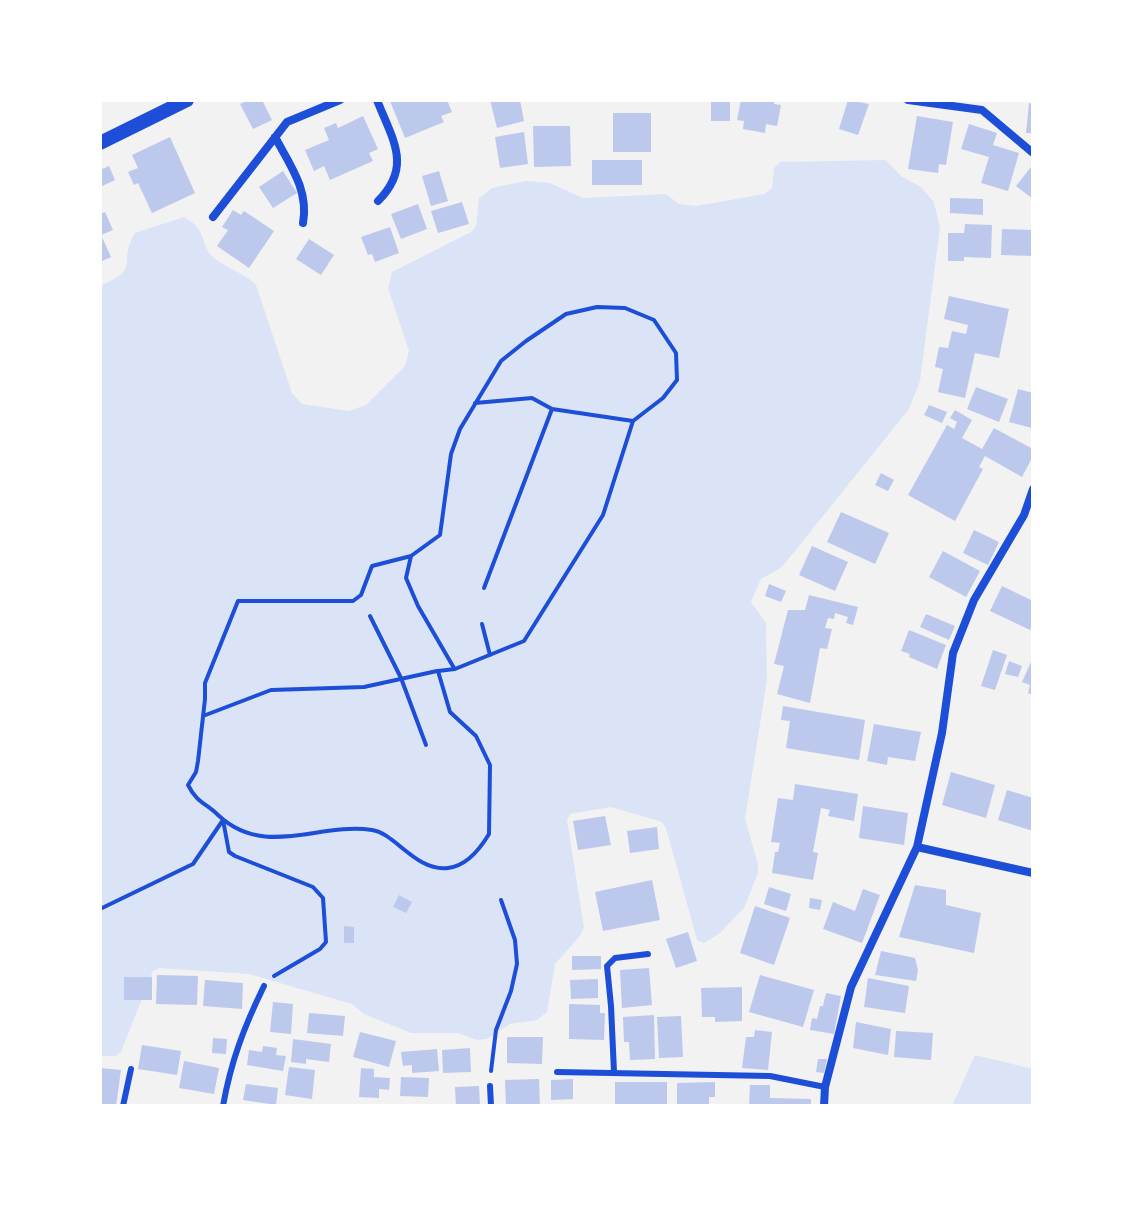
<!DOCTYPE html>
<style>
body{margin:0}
#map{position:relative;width:1133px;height:1206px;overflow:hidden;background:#f2f2f2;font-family:"Varela Round",sans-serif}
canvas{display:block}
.frame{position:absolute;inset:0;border:102px solid #fff;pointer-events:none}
</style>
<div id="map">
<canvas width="1133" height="1206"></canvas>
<div class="frame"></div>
</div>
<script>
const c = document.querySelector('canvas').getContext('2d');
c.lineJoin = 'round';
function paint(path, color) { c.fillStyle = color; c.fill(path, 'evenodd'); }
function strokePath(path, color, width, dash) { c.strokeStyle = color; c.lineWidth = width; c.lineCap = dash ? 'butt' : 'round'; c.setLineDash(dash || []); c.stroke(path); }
const green = new Path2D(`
 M886,160L901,176L921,187L934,202L940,228L920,381L909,409L782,567L761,579L751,602L766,623L767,680L745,819L758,864V873L744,908L720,933L704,943L697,940L666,828L662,822L611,807L570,814L567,820L584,927L580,936L555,964L547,1012L537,1020L510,1024L487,1039L477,1040L458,1033H411L364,1014L352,1004L249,974L159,968L153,971L121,1052L116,1056H100V286C144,267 116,264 135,233L184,217C208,230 199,243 213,257C226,269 244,272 256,285L292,393L302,404L349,411L366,405L405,366L409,351L388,288L392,272L471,232L476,226L479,198L492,188L526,181L550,183L583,198L666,194L679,204L696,206L764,194L772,188L774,168L780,162Z
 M975,1055L1033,1069L1031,1106H952Z`);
const building = new Path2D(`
 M249,100H262L272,120L253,129L240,104Z
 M393,100H447L452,112L441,116L444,122L405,138L390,101Z
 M490,100H520L524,121L497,128Z
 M711,100H730V121H711Z
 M741,100H774V104L781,105L777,126L766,124L765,133L743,129L744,121L737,120Z
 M848,100L869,104L858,135L839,129Z
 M1029,103L1033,104V133H1026Z
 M613,113H651V152H613Z
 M363,116L378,149L369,153L373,161L330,180L324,166L314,171L305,150L329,140L324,128L336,123L338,128Z
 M917,116L953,122L946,165L939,164L938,173L908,169Z
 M969,124L997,133L993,145L1019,153L1008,191L981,183L989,157L961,149Z
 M533,126H570L571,166L534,167Z
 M524,132L528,164L500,168L495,137Z
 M170,137L195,193L152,213L138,183L134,185L128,172L138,168L132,155Z
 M592,160H642V185H592Z
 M109,166L115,180L100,187V170Z
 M1031,167L1033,169V199L1016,186Z
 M283,171L297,193L273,208L259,187Z
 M439,171L448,201L431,206L422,176Z
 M950,198L983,199V215L950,213Z
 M462,202L469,224L438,233L431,211Z
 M418,204L427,229L401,239L391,214Z
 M233,210L241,215L244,211L274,231L249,268L217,246L228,230L222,227Z
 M105,212L113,230L101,235L111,257L100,262V214Z
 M965,224L992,225L991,258L964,257V261H948V233H964Z
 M390,227L399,253L375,262L372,254L368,255L361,237Z
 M1002,229L1033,230V256L1001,255Z
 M309,239L334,255L321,275L296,259Z
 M949,296L1009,309L999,358L975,353L965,398L938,392L943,369L935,367L939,347L948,348L952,331L966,334L968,325L944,319Z
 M976,387L1008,399L999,422L967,409Z
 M1018,389L1033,393L1032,428L1009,422Z
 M929,405L947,412L942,423L924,415Z
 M955,410L972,420L962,438L982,449L994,428L1033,449V456L1022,477L985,456L979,467L983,469L955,521L908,495L947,425L954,429L957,422L950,418Z
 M881,473L894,480L888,491L875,485Z
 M841,512L889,533L875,564L827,542Z
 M974,530L999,542L988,565L963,553Z
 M812,546L848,562L835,591L799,575Z
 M943,551L980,571L966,597L929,577Z
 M769,584L786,591L781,602L765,596Z
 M1002,586L1033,601V622L1030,630L990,611Z
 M809,595L858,607L853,625L846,623L848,617L835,613L834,619L828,618L825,628L832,629L827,649L820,648L810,703L777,694L784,666L774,664L788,610H805Z
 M926,614L955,626L949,640L920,627Z
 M909,630L946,645L937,669L909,657L910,654L901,651Z
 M993,650L1007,655L995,690L981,686Z
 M1009,661L1022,666L1018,677L1005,674Z
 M1031,662L1033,663V695L1028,693L1030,685L1022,682Z
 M783,706L865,720L859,760L786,748L790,721L781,720Z
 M874,724L921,732L915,761L888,757L887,765L867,761Z
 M951,772L995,785L986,818L942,805Z
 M795,784L858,794L854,821L828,816L830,810L821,808L813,852L818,853L813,880L772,873L775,852H778L780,843L771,842L778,798L793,800Z
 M1007,790L1033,798V831L998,820Z
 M863,806L908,813L904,845L859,838Z
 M605,816L611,845L578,850L573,821Z
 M657,827L659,849L630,853L627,831Z
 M652,880L660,920L603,931L595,892Z
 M915,885L946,890V905L981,913L974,953L899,937Z
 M769,887L791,894L786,911L764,904Z
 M863,889L880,895L862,943L823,929L833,902L855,911Z
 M399,895L412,902L406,913L393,907Z
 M810,898L822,900L820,910L809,908Z
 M755,906L790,918L774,965L740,953Z
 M344,926L354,927V943H344Z
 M688,932L697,961L676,968L666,939Z
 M881,951L915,958L918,970L916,981L875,975Z
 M572,956H601V969L572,970Z
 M649,968L652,1005L622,1008L620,970Z
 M157,975L198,976L197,1005L156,1004Z
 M760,975L814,990L803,1027L749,1012Z
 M124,977H152V1000H124Z
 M868,978L909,986L905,1013L864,1007Z
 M598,979V998L571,999L570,980Z
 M205,980L243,983L242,1009L203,1006Z
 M742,987V1021L715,1022V1017H702L701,988Z
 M826,993L841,996L834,1034L810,1030L812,1018L817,1019L820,1006H823Z
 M273,1002L293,1004L291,1034L270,1032Z
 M569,1004L600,1005V1013H605L604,1040L569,1039Z
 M309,1013L345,1016L343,1036L307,1033Z
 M654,1015L655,1059L630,1060L629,1042H624L623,1017Z
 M681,1016L683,1057L659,1058L657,1017Z
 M856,1022L891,1029L888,1055L853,1048Z
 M755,1030L772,1032L768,1070L742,1068L746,1037H754Z
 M896,1031L933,1033L931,1060L894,1057Z
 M360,1032L396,1041L389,1067L353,1057Z
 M507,1037H543L542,1064L507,1063Z
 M213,1038L227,1039L226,1054L212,1053Z
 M293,1039L331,1044L329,1062L306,1059V1064L291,1062Z
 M142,1045L181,1051L177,1075L138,1069Z
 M263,1046L277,1048L276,1055L286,1056L283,1071L247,1065L249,1050L262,1052Z
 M470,1048L471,1072L443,1073L442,1050Z
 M437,1049L439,1071L412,1073V1065L403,1066L401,1052Z
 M818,1059H827L824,1073L816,1072Z
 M184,1061L219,1068L214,1094L179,1088Z
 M289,1067L315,1070L312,1099L285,1095Z
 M100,1068L121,1070L116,1106H100Z
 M361,1068L374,1069V1077L390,1078L389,1090L379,1089V1098L359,1097Z
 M401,1077L429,1078L428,1097L400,1096Z
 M539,1079L540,1106H506L505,1080Z
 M573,1079V1099L551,1100V1080Z
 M615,1082H667V1106H615Z
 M715,1082V1097H709V1106H677V1083Z
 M246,1084L278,1088L276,1105L243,1100Z
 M750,1085H770V1098L811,1099V1106H749Z
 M479,1086L480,1106H456L455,1087Z`);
const path = new Path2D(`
 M597,307L625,308L654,320L676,353L677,380L663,398L633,421L603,515L524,641L455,669L438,671L450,712L476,736L490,765L489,834C480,849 466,866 448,868C416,872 395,833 372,830C318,822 265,859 218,815C206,803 197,803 188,785L196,772L198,761L205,699V683L238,601H353L361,595L372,566L411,556L440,535L451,454L460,429L501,361L526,341L566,314Z
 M475,403L532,398L552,409L633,421
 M411,556L406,578L418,606L454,668
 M484,588L552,409
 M370,616L401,678L426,745
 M482,624L490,655
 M203,716L271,690L364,687L437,671
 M223,820L229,852L235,856L313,887L323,898L326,942L320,949L274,976
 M100,909L193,864L223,820
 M491,1071L496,1030L511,991L517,964L515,940L501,900`);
const service = new Path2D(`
 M557,1072L770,1076L825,1087
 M614,1072L611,1006L607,966L615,958L648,954
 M490,1086L491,1106
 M123,1106L131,1069
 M223,1106C231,1061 244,1027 264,986`);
const minor = new Path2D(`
 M377,100C392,139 413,166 378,201
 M908,100L982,110L1033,153
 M275,137C290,165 309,190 303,223
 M213,217L287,122L340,100
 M917,847L1033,873
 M824,1106L825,1087L851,987L917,847L942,733L953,653L974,600L1024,515L1033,489`);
const tertiary = new Path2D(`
 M100,143L187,100`);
paint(green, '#dbe4f7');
paint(building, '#bdc9ec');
strokePath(path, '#1d4ed8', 4);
strokePath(service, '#1d4ed8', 6);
strokePath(minor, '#1d4ed8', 8);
strokePath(tertiary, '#1d4ed8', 14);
</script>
